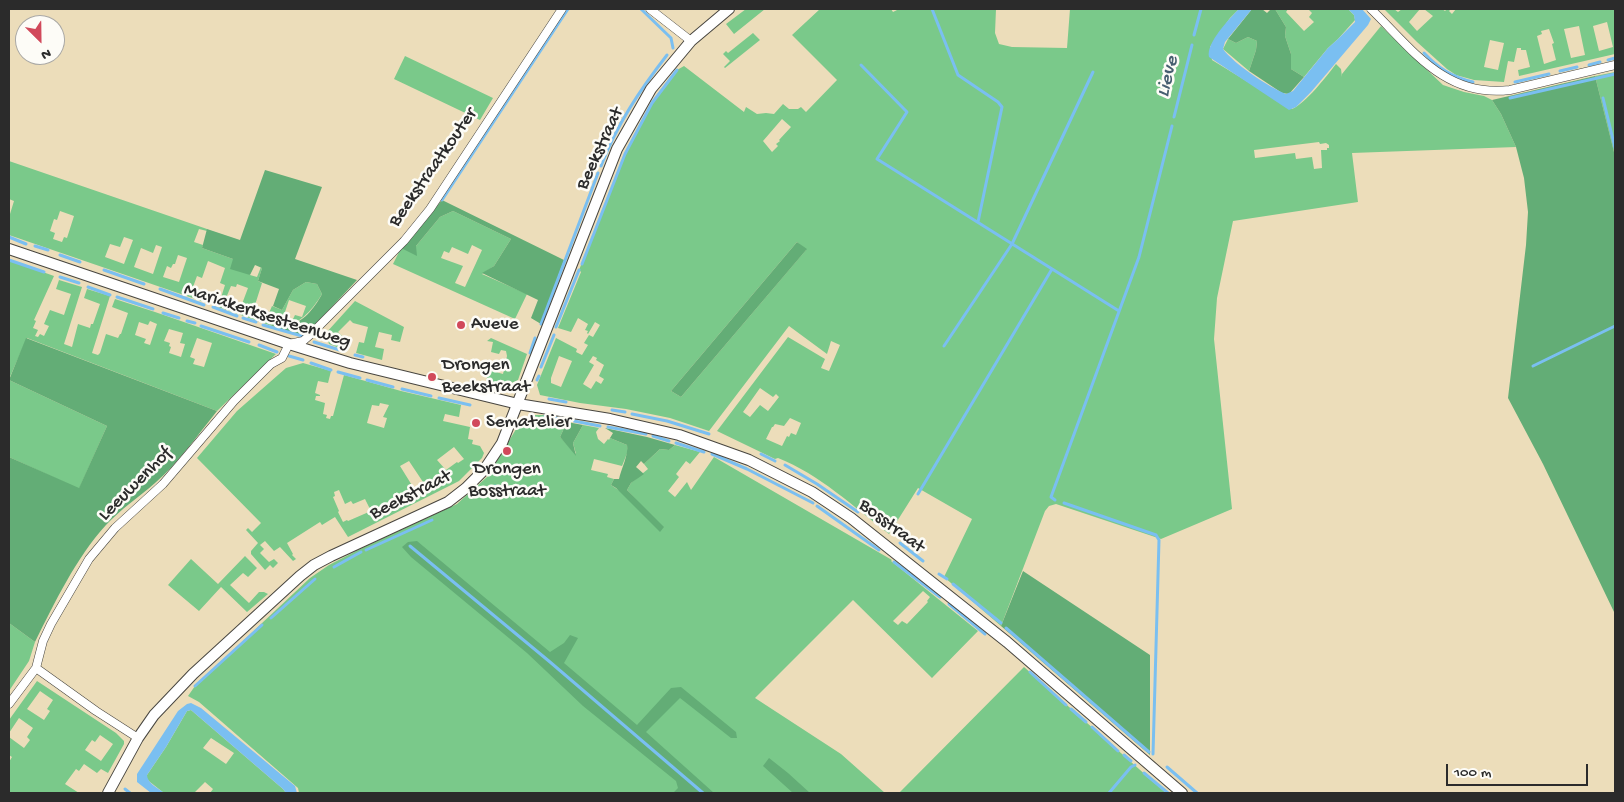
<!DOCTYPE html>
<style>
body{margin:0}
#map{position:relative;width:1624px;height:802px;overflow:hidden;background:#ecddba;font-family:"Gochi Hand",sans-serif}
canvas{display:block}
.frame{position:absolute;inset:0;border:10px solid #2b2b2b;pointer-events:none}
.north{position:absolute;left:15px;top:15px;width:50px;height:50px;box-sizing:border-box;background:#fdfcf7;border:1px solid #a9a8a5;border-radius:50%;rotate:157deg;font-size:14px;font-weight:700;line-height:20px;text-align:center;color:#2b2b2b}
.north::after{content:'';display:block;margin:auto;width:18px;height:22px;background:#d1495b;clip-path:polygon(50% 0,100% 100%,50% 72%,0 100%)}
.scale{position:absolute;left:1446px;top:764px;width:142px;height:22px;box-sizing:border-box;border:2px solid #2b2b2b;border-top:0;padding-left:6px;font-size:15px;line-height:18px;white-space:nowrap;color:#2b2b2b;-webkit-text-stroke:4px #fdfcf7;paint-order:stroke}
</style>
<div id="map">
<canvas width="1624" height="802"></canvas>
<div class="frame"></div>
<div class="north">N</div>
<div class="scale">100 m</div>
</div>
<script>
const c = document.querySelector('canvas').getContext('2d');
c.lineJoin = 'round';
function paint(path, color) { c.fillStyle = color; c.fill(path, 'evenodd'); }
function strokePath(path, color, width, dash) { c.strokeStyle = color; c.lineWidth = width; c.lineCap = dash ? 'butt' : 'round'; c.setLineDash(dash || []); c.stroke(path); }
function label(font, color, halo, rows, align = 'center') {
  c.font = font + ' "Gochi Hand",sans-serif'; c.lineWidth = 5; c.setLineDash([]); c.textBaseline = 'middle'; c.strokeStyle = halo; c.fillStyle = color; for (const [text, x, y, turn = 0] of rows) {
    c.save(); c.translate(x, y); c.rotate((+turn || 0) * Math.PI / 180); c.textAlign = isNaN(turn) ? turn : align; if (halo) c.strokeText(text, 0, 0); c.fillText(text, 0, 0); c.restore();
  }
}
const green = new Path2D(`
 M746,9H765L734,34L726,24Z
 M820,9H891L893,12L899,9H996L995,33L999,44L1012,47L1067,48L1070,9H1239L1230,18L1210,47L1212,60L1292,109C1306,103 1326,77 1336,64L1341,69L1342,77V74L1381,26L1443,85L1464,92L1484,96L1492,100L1501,114L1516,147L1352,153L1358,202L1233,221L1217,298L1214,339L1232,509L1161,539L1056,504L1049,506L1045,511L1001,626L944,577L972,519L918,488L889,534C854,507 819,474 778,458L775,459L717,431L788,337L825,359L821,368L829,371L840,345L831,341L827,354L789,326L709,431L670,418L626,409L580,403L540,395L537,385L556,338L577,349L576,352L582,355L588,345L584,343L589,335L593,337L600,325L595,322L588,334L587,333L588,331L585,330L588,324L578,318L571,332L558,328L581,272L579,270L625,154L639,125L652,103L677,70L684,66L744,112L746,107L757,114L766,113L774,114L783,104L789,109H798L801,107L806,112L837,80L792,35ZM782,119L791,127L779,140L780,141L776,144L778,146L772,152L763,141ZM1319,142L1320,144L1326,143L1329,145V148H1327V150H1321L1322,168L1314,169L1312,157L1296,159L1295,153L1255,158L1254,150ZM797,242L806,250L681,397L671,391ZM559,356L572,361L561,387L551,383V378ZM593,356L597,358L596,360L604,365L599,376L604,379L601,384L596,381L591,389L583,384L594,365L589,362ZM760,388L773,397L776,394L779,397L768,411L760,405L750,417L743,412ZM790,418L801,423L796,435L791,433L789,437L787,436L782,446L766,439L772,427H773L775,424L784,426Z
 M1275,9H1288L1286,12L1304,31L1314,22L1309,17L1312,13L1308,9H1348L1354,15L1355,20L1338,39L1328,48L1304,77L1291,69V54L1285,36L1286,27Z
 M1384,9H1394L1398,12L1402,9H1420L1409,22L1417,31L1433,16L1424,9H1442L1445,11L1447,9H1451L1449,11L1452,14L1456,9H1615V54L1519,76L1518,70L1530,67L1526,50H1521V48H1517L1514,62L1508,61L1504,82L1474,80L1456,75L1447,69L1417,42ZM1607,22L1613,47L1599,51L1593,26ZM1579,26L1585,55L1571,58L1564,29ZM1549,29L1554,43L1552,44L1556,60L1544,64L1537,36L1542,34L1541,31ZM1490,40L1504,43L1498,70L1484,67Z
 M753,33L760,40L725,68L724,67L730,61L723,54L726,51L728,53Z
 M1248,37L1257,41L1256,50L1249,71L1223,49L1228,39L1236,43Z
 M405,56L493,98L480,120L394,79Z
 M1615,72V156L1595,76Z
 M9,161L207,229V231L199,229L194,242L203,245L202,248L233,259L250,275L257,277L261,267L262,268L258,281L262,283L254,308L269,313L272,306L282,310L293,290L306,282L317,284L322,294C317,303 302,323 291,323C286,323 280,320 275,318L272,326L218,307L225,285L220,283L225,268L208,261L202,278L197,276L193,287L211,294L207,303L9,235V214H10L14,201L9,199ZM60,211L74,216L67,238L64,237L62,242L53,239L55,233L50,231L54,219L57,220ZM124,237L133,240L124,264L105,257L110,244L120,247ZM156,245L162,247L153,274L134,267L141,248L153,253ZM178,255L187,258L179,282L163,277L167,266L171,268L173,264H175ZM237,284L248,288L242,304L226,298L231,286L236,287ZM289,300L306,306L302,317L295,315L292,321L283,318Z
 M453,211L511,239L494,266L482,274L527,294L515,319L393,264L401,248L416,246L440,217ZM472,245L482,250L465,287L455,283L463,266L441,258L444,251L449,253L452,247L468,254Z
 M9,260L54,276L34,320L36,321L33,328L38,330L35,336L38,337L40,334L44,336L49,326L44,324L50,310L64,315L71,294L56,289L59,280L82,287L64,344L72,347L78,324L90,328L91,324H93L100,304L84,298L87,289L110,296L92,353L98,355L100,353L106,334L118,338L120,334H121L128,313L112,307L115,299L155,312L276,354L217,411L27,338L9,379ZM150,321L157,324L150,345L144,343L146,339L135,335L139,322L148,325ZM169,329L183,333L180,343L185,344L181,357L169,353L171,347L169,346L170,343L164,341ZM197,338L212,343L204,367L193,364L195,359L190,357Z
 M355,301L404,327L400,342L391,340L392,335L379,332L375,347L384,349L382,360L356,353L359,342L364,343L368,327L353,323L350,320L338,332L342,336V338L344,339L342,349L329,344L326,333Z
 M491,338L527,354L518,380L501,388L486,385L488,369L497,370L496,372L503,374L507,356L506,351L501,350L499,354L491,352L493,342L487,341Z
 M303,363L331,371L328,383L318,381L315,393L320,395V396H316L315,400L325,403L323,414L327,415L326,418L330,419L331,416H333L344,375L401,391L461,405L459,417L445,414L443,421L470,427L468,439L473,440L472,444L480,446L484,453L482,458L459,481L348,537L335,517L322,525L320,522L287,543L293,554L292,555L296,559L293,561L280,547L274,551L265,541L260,545L264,549L260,553L269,562L274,559L278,563L273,568L270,565L265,570L251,554V551L258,543L246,530L248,528L252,532L261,523L197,458L237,411L286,368ZM380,403L389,405L383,417L387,418L384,428L367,423L372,405L379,406ZM454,447L464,459L458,463L457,462L446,470L437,460ZM409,461L427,488L418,495L400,466ZM339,490L345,504L351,501L353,504L365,499L371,511L348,521L347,520L343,522L338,512L339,511L333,497L335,496L334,492Z
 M9,380L107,426L79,489L9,457Z
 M532,415H545L567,422L560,437L576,454L573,443L583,425L599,428L596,432L598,439L604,444L608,439L609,440L610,438L627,445L628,451L622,466L594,459L591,470L608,474L607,477L614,479L611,485L642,506L627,490L631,483L648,469L644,464L660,449L669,450L675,445L700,452L690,464L686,461L676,474L679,477L668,491L675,497L687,482L691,490L714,457L892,560L891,561L978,631L932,678L853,600L755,698L841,754L885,793H299L298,788L199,702L188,696L195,686L310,578L329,565L360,549L457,504L487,477L521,421ZM923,591L930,597L927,601L928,602L907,624L902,621L898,625L893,621Z
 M245,556L257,568L248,577L243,573L230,585L249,603L259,592H264L268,594L247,612L221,587L199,611L168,585L191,559L218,584Z
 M9,623L35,642L29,661L9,691Z
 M1024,667L1166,793H899Z
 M37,681L116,733L124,741V744L108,773L101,769L97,773L84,764L79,771L76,769L65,784L79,793H9V768L10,765L9,762L12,757L9,755V737L24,748L30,740L27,737L33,728L19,718L9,733V720ZM40,691L53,700L47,709L50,711L44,720L27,709ZM100,735L113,744L101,761L85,750L92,740L95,742Z
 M191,710L283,789L286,793H210L213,789L205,782L194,793H164L150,782L147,779V775L166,747L187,711ZM211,738L234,753L226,764L203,748Z`);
const forest = new Path2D(`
 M1252,9H1262L1267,13L1271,9H1275L1286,27L1285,36L1291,54V69L1304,77L1289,94L1282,93L1249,71L1256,50L1257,41L1248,37L1236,43L1228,39Z
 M1595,76L1615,156V614L1543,464L1508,398L1526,245L1528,212L1524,178L1516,147L1501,114L1492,100Z
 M265,170L322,187L295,259L357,280L311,329L302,336L272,326L275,318C280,320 286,322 291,323C303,324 317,304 322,294L317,284L306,282L293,290L282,310L273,306L279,289L258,281L262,268L255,265L250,275L230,269L233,259L202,248L207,229L240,240Z
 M442,200L564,260L541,324L531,318L538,300L482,273L494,266L511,239L453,211L440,217L416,246L417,256L401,248Z
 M797,242L807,249L681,397L671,391Z
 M26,338L217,411C197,436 179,462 155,483C139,497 121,509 106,525C76,558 55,602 35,642L9,623V457L79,488L107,426L9,380Z
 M567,422L583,425L573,443L576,456L560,437Z
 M605,428L647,437L675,445L669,450L660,449L644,464L641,461L636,467L644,474L631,483L627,490L664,527L660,532L616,488L611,485L614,479H619C621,469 629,454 627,445L610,438L613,433Z
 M417,541L550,652L564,643L570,635L578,638L564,663L637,725L671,688L681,687L736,732L737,738H731L680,698L646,732L714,793H673L678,788L676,781L583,706L527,653L411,557L402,547L408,542Z
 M1023,571L1150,655V755L1001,626Z
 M769,758L788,773L810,793H793L763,766Z`);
const water = new Path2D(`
 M1239,9H1252L1225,42L1223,49C1234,64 1269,87 1286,94L1293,91L1328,48L1338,39L1355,22L1354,15L1348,9H1362L1371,19L1368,25L1311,92L1296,107L1289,110L1209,57C1206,43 1229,19 1239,9Z
 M191,703L201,708L295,786L297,793H286L283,789L191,710L187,711L166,747L147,775C147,783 158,788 164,793H151L137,782V774L178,711L187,704Z`);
const stream = new Path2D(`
 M641,9L671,38L673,48
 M932,9L958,75L998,102L1002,107L978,222
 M1194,35L1201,9
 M1424,53C1438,68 1452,77 1473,82
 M1608,60L1615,58
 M861,65L907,112L877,159L1119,311
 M1589,65L1600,62
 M1560,71L1577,67
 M1515,82L1549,74
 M1510,98L1615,74
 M1603,98L1615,148
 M1174,117L1192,45
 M601,166C617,124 640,90 667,55
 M442,200L568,9
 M9,237L26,244
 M35,246L48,250
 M60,255L80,262
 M9,260L44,272
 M582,264L625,154L652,103L677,70
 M104,270L144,284
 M60,277L79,283
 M88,287L110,295
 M160,289L204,305
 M117,297L153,309
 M213,307L237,316
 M163,313L179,318
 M243,318L256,322
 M187,321L195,323
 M541,324L598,173
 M263,325L302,336
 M201,326L249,342
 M556,327L579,270
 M314,342L343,351
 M259,345L277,352
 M944,346L1012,244L1093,72
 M530,353L535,338
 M355,355L363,357
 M289,356L303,360
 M311,363L331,370
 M1533,366L1615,326
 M541,367L554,335
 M338,372L360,378
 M367,380L393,387
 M537,380L539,376
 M402,389L431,396
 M439,398L470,405
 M549,399L566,402
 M612,410L625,412
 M632,414L667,421L709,434
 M545,416L567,420
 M574,421L600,426
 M608,427L646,434
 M653,436L669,441
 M676,443L704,452
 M712,454L747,469L813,503
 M761,454L775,461
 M785,465L817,484L858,512
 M918,494L1052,269
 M475,495L495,486
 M1055,500L1051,497L1139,257L1172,126
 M1064,503L1156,535L1159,540L1153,754
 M817,506L879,550
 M900,543L923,561
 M410,546L550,662L703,793
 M366,550L432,520
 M894,562L940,597
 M334,567L361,552
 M939,574L947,579
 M953,584L1001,623
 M949,604L985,634
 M271,618L315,579
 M1006,628L1149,752
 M1030,672L1066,705
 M195,686L262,625
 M1071,709L1086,722
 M1092,727L1118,751
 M1124,755L1131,761
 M1167,767L1197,793
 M1144,773L1168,793
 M125,789L130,793
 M1109,793L1131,767L1135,765`);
const minor = new Path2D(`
 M650,9L691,41
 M1371,9C1413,50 1445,98 1510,90L1615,65
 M36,668L96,711L138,738
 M9,704L36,668L43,641L51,624L89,559L115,528L163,484L234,401L271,364L282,358L289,344L303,341L310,335L404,241L430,209L562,9`);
const tertiary = new Path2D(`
 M9,249L289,344L350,363L518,404L610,419L679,435L749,460L812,492L851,518L1007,642L1182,793
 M108,793L138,738L154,715L193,674L300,576L314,565L331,556L448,502L466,488L484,470L502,443L617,149L651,89L691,41L729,9`);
const markers = [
 [461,325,5,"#d1495b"],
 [432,377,5,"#d1495b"],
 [476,423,5,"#d1495b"],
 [507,451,5,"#d1495b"]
];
const streetNames = [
 ["Beekstraat",601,149,-65],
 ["Beekstraatkouter",434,168,-55],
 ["Mariakerksesteenweg",267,317,18],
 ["Leeuwenhof",136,485,-45],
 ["Beekstraat",411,496,-27],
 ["Bosstraat",891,527,37]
];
const poiNames = [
 ["Aveve",471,325],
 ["Drongen",442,366],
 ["Beekstraat",442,388],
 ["Sematelier",486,423],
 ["Drongen",507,470,"center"],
 ["Bosstraat",507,492,"center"]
];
const waterNames = [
 ["Lieve",1169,77,-76]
];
paint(green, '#7ac98a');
paint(forest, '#63ad76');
paint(water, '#7abff1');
strokePath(stream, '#7abff1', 3);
strokePath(minor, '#484640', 9);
strokePath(tertiary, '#484640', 12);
strokePath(minor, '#fff', 8);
strokePath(tertiary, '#fff', 10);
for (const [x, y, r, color] of markers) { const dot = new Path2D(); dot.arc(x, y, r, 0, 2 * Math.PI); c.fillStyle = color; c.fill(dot); strokePath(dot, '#fdfcf7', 2); }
label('19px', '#2b2b2b', '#fdfcf7', streetNames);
label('19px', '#2b2b2b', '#fdfcf7', poiNames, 'left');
label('italic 20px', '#475f70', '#fdfcf7', waterNames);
</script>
